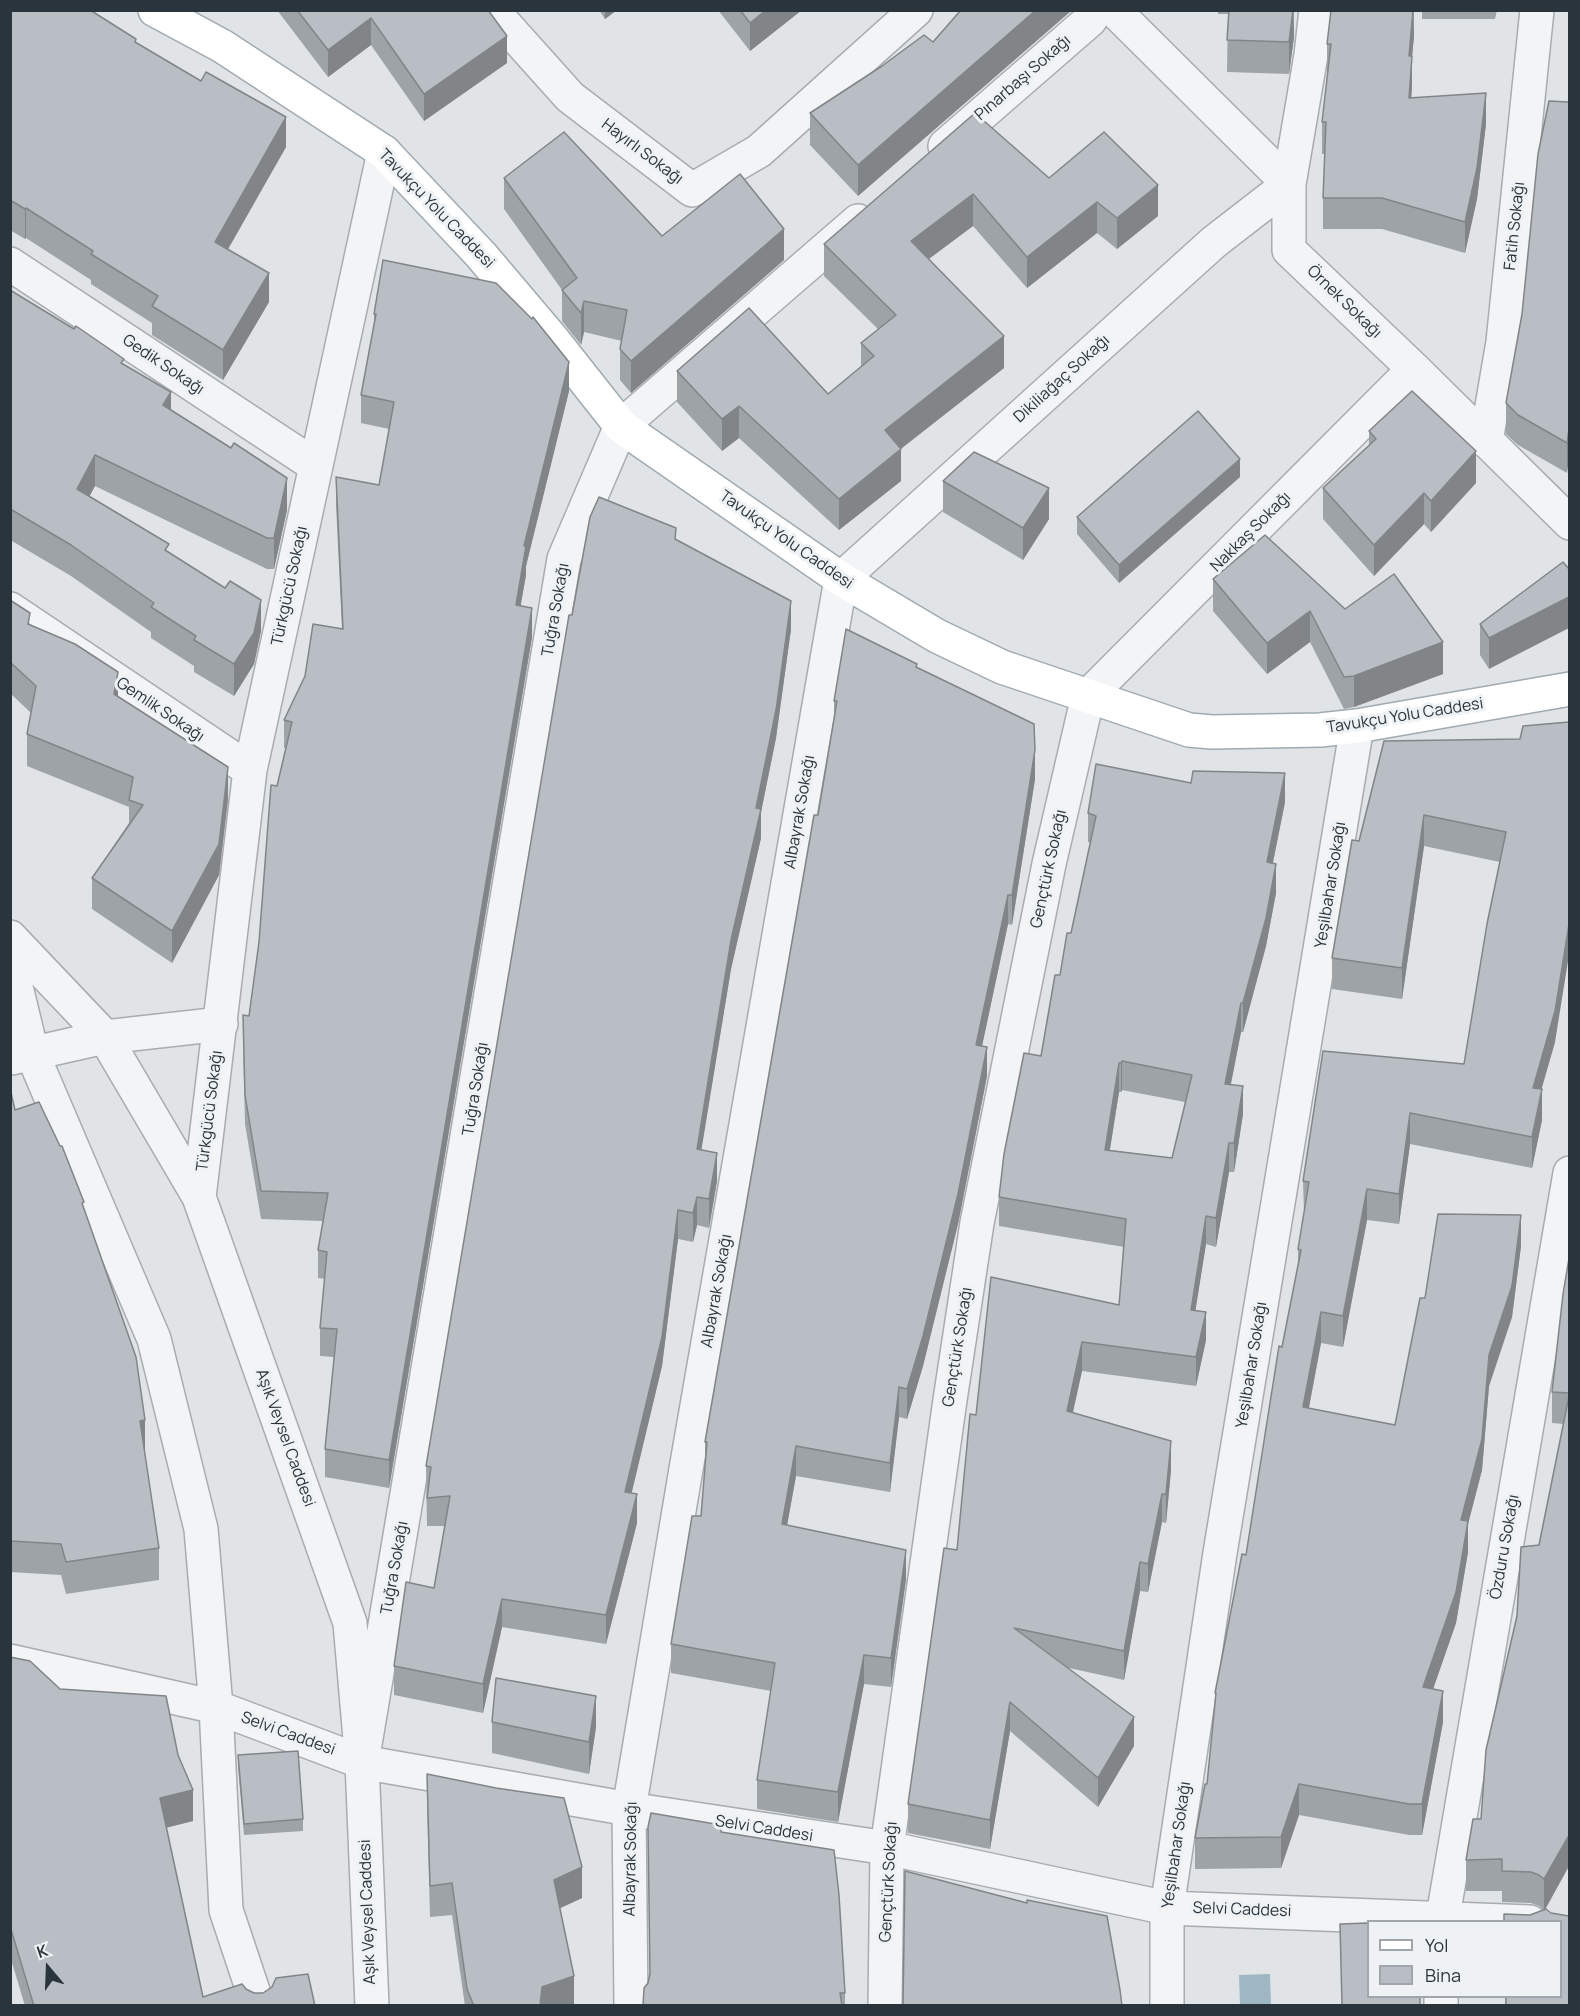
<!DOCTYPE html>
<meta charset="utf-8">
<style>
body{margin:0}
#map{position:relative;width:1580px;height:2016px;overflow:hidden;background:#e0e4e7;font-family:Manrope,sans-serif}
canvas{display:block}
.frame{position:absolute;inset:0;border:12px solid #2a343c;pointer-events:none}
.legend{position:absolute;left:1367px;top:1920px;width:195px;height:78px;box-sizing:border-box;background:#eff2f5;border:2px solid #a0a6ab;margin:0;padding:8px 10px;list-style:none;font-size:18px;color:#2a343c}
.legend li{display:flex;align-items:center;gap:12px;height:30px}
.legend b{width:30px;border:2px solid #a0a6ab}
.north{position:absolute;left:18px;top:1938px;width:60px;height:60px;-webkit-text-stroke:4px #eff2f5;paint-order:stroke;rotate:341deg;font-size:16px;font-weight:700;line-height:24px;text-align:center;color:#2a343c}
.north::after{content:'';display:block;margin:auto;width:21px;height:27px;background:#2a343c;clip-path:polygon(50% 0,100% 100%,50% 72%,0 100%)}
</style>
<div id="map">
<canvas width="1580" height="2016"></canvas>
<div class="frame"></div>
<ul class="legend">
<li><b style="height:8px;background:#fff"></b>Yol</li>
<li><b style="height:16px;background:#b8bec3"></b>Bina</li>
</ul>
<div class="north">K</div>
</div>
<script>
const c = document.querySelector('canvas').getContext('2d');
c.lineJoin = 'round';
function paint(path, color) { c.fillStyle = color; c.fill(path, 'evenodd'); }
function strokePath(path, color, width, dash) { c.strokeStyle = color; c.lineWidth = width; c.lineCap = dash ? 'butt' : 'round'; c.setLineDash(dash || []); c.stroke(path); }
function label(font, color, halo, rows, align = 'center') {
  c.font = font + ' Manrope,sans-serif'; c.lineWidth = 6; c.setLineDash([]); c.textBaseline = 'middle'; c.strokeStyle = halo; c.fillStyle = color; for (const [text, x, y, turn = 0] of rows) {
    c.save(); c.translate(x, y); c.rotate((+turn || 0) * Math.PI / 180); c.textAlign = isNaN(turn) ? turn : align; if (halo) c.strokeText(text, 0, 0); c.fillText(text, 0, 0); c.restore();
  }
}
const water = new Path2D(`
 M1270,1974L1271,2005H1240L1239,1975Z`);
const minor = new Path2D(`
 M492,10L570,97L692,190L759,151L916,10
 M1316,10L1311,55L1289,184V250L1414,369L1570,523
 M945,146L1090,20L1096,10
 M10,264L316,466
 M1486,441L1503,342L1537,10
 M10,609L250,770
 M10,937L105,1037L199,1197L350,1623L362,1762L372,2006
 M10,962L32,1053L154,1339L201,1529L216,1707L226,1910L258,2006
 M12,1058L105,1037L221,1024
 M199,1197L250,770L384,152
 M10,1661L216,1707L362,1762L629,1809L887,1848L1167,1908L1530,1922
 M362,1762L564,559L621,426L858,221
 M1442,1922L1570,1173
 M631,2006L629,1809L686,1469L841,579L1214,242L1289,184L1114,10
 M885,2006L887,1848L950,1400L977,1223L1049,864L1088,696L1414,369
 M1167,2006V1908L1220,1553L1357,726
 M1441,2006V1996`);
const major = new Path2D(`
 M155,10L222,46L384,152L481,255L553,340L621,426L642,441L841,579L937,636L1002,667L1189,730L1212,732L1320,730L1357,726L1570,689`);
const wall = new Path2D(`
 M10,10L136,43L286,147L228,249L269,302L223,380L152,335V323L91,284V280L26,238L25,239L10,230Z
 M277,10H488L507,63L424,121L371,45L328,77Z
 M599,10H617L605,19Z
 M718,10H802L750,51Z
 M961,10H1072L858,196L810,145V113L933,42Z
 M1218,10H1294V37L1289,74L1227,72L1228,14H1218Z
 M1414,10V36L1412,56L1411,98L1486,124L1477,199L1465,253L1382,229H1323V198L1325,154H1322V122L1328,75H1327V44Z
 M1422,10H1497L1495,19H1422Z
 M1569,102L1567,473L1518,445L1506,434V403Z
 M975,113L1049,178L1158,216L1117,249L1097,233L1027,288L973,226L929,259L1004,368L901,449V481L839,530L739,438L722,451L677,402V371L828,394L861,367V343L878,329L824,276V244Z
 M504,178L662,236L784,260L631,393L620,380V349L622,341L584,332L581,345L562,321V290L504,209Z
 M10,290L124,364L171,410L287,510L274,569H267L95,486L89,496L169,552L261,631L254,664L234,696L194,672V666L151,638V632L71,576L12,541H10Z
 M374,314L569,391L526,566V575L520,606L532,637L389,1488L325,1477V1449L334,1357L320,1356V1328L325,1279L318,1278V1250L323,1221L261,1219L245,1124L243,1043V1015L249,1016L259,942L277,786L286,748H284V720L342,629L336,505V477L379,485L389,429L361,423V395L374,326Z
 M1369,431L1476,483L1431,532L1424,524L1374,576L1323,519V488L1369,445Z
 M1240,477L1119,583L1077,534V517Z
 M943,481L1049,519L1023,560L943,512Z
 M676,539L791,629L776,738L761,812V838L731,969L701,1149L717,1181L709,1228L697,1225L693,1242L678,1239L662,1366L631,1493L637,1523L606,1644L502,1627L483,1713L394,1695V1666L434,1588L445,1526H427L426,1466L572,615Z
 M1563,562L1489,669L1480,655V624Z
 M1213,579L1345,609L1443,674L1354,707L1344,709L1310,642L1267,674L1213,611Z
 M10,600L30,624L118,696L228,799L219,875L172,963L92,909V878L129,823V807L27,766V734L31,713L10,693Z
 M917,667L1035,779L1012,925L1008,924L982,1046L987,1076L958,1224L923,1366L907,1419L899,1417L890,1492L796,1476L787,1525L906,1579L891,1687L864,1684L838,1822L757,1809V1780L771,1691L671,1673V1644L701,1516L705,1470V1442L818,815L834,721V701Z
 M1520,739L1555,1042L1541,1089L1542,1120L1532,1168L1410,1144L1399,1224L1367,1220L1343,1347L1321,1343L1309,1408L1395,1425L1425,1298L1521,1246L1512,1317L1489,1386L1482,1470L1468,1524V1552L1456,1623L1433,1689L1443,1722L1422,1835H1409L1299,1815L1281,1868L1195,1869V1838L1207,1784L1215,1710V1693L1246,1555L1282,1347L1298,1265V1249L1304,1212L1303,1181L1464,1064L1500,862L1424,846L1402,999L1332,989V958L1359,841Z
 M1285,802L1273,863L1276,893L1266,946L1243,1032H1241L1231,1084L1243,1114L1234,1172H1229L1216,1247L1206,1244L1195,1310L1206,1340L1196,1386L1082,1371L1072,1412L1171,1470L1166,1523L1162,1522L1148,1592L1140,1591L1124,1680L1069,1668L1134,1746L1098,1807L1010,1731L990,1849L908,1833V1804L957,1550L976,1415L1119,1305L1124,1247L999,1226V1197L1041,1056L1060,975L1071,933L1091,843L1088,842V813ZM1122,1090L1185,1102L1172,1158L1110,1150L1119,1092H1121Z
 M10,1088L15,1110L84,1210L145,1451H144L159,1548V1580L66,1594L61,1575L10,1572Z
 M1569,1258V1866L1545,1910L1569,2006H1505V1996H1560L1530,1915L1544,1910L1539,1906L1531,1903L1502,1902V1891H1466V1860L1481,1819L1564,1424L1552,1423V1392Z
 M10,1657L60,1689L178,1755L193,1821L166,1828L203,1997L246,1989L254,1993L315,2006H25L10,1956Z
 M492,1722L596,1727L589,1774L492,1753Z
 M238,1755L303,1819V1831L244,1835L238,1767Z
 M427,1774L582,1898L560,1908L574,2006H465L452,1915L430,1917L427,1805Z
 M721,1832L845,1993V2006H643L649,1976Z`);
const shadedWall = new Path2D(`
 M605,10H617L605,19Z
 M766,10H802L750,51V23Z
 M1036,10H1072L858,196V165Z
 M1293,10L1294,37L1289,74V42Z
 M1413,10L1414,36L1409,88V56Z
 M371,18V45L328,77V50Z
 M507,36V63L424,121V94Z
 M1412,56V88L1409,130V98Z
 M1486,93V124L1477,199L1465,253V222Z
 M286,117V147L215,272V242Z
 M1158,185V216L1117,249V218Z
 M973,194V226L911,272V241Z
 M1097,202V233L1027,288V257Z
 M26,208V238L25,239V209Z
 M784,229V260L631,393V361Z
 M269,273V302L223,380V350Z
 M584,301V332L581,345V313Z
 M1004,336V368L885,461V430Z
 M569,362V391L526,566V575L516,633V605L524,546Z
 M171,392V423L163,405Z
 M739,406V438L722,451V419Z
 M1569,429V460L1567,473V443Z
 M901,449V481L839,530V499Z
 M1476,451V483L1431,532V501Z
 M95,455V486L77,520V489Z
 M1240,459V477L1119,583V565Z
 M287,478V510L274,569V538Z
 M1049,488V519L1023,560V528Z
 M1424,493V524L1374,576V545Z
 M1569,597V628L1489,669V638Z
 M261,600V631L254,664L234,696V664Z
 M791,601V629L776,738L761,812V838L731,969L697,1177V1149L731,940Z
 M532,608V637L389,1488V1460Z
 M1310,611V642L1267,674V643Z
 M1443,642V674L1354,707V676Z
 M118,672V704L114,694Z
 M1035,750V779L1012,925V895Z
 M228,767V799L219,875L172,963V931Z
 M1285,773V802L1267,891V862Z
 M1424,815V846L1402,999V968Z
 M1276,864V893L1266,946L1243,1032V1003Z
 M1008,895V924L976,1074V1045Z
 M1569,924V955L1555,1042L1533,1119V1088Z
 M1241,1003V1032L1225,1113V1084Z
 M987,1047V1076L958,1224L923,1366L907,1419V1389Z
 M1122,1061V1090L1121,1092V1063Z
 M1119,1063V1092L1105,1179V1150Z
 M1243,1086V1114L1234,1172V1143Z
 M1542,1089V1120L1532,1168V1137Z
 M1410,1113V1144L1399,1224V1194Z
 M1229,1143V1172L1216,1247V1218Z
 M717,1153V1181L709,1228V1199Z
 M1367,1189V1220L1343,1347V1316Z
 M697,1197V1225L693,1242V1213Z
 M678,1210V1239L662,1366L625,1521V1492Z
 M1521,1215V1246L1512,1317L1489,1386L1482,1470L1468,1524V1552L1456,1623L1423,1718V1687L1461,1520L1489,1355Z
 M1206,1216V1244L1191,1339V1310Z
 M1206,1312V1340L1196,1386V1357Z
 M1321,1312V1343L1303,1438V1407Z
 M1082,1342V1371L1067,1440V1411Z
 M899,1387V1417L890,1492V1463Z
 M145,1420V1451L140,1453V1421Z
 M1171,1441V1470L1166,1523V1494Z
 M796,1446V1476L782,1553V1524Z
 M637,1494V1523L606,1644V1615Z
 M1162,1494V1522L1148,1592V1564Z
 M906,1550V1579L891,1687V1658Z
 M1140,1562V1591L1124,1680V1651Z
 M502,1599V1627L483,1713V1684Z
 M864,1655V1684L838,1822V1792Z
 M1443,1691V1722L1422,1835V1804Z
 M596,1696V1727L589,1774V1742Z
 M1010,1702V1731L990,1849V1820Z
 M1134,1717V1746L1098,1807V1778Z
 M1299,1784V1815L1281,1868V1837Z
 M193,1790V1821L160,1829V1798Z
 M1569,1835V1866L1544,1911V1879Z
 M582,1867V1898L554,1911V1880Z
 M574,1976V2006H540L542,1987Z`);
const building = new Path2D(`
 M10,10H90L136,39L135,42L201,81L206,72L286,117L215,242L269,273L223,350L152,306L158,296L91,254L93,251L26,208L25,209L10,200Z
 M297,10H488L507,36L424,94L371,18L328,50Z
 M740,10H766L750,23Z
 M961,10H1036L858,165L810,113L882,66L924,35L933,42Z
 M1229,10H1293L1289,42L1227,40Z
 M1331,10H1413L1409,56H1412L1409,98L1486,93L1477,168L1465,222L1382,198H1323L1326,122H1322L1331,44H1327Z
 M1549,101L1569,102V429L1567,443L1518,415L1506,403L1522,314L1538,154Z
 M975,113L1049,178L1104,132L1158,185L1117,218L1097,202L1027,257L973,194L911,241L1004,336L885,430L901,449L839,499L739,406L722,419L677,371L749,308L828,394L874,356L861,343L896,315L824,244Z
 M564,132L662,236L740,174L784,229L631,361L620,349L627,310L584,301L581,313L562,290L577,278L504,178Z
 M383,260L496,283L532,319L533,317L569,362L524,546H526L516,605L532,608L389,1460L325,1449L337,1329L320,1328L327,1252L318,1250L328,1193L261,1191L245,1095L243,1015L249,1016L259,942L271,785L277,786L292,722L284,720L305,676L313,624L343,629L336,477L379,485L394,402L361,395L376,314H374Z
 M10,290L74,329L76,326L124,359L121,363L171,392L163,405L231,448L234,443L287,478L274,538H267L95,455L77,489L169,544L165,550L225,588L230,581L261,600L254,633L234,664L194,640L196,636L151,607L154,603L71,545L12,510H10Z
 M1412,391L1476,451L1431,501L1424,493L1374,545L1323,488L1376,439L1369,431Z
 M1198,411L1240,459L1119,565L1077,517Z
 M974,452L1049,488L1023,528L943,481Z
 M599,497L676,528L675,539L791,601L776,710L756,808L761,809L731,940L697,1149L717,1153L709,1199L697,1197L693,1213L678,1210L662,1337L625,1492L637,1494L606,1615L502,1599L483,1684L394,1666L406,1582L434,1588L450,1496L427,1498L431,1467L426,1466L569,615H572L590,517Z
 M1265,535L1345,609L1394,574L1443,642L1354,676L1344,677L1310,611L1267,643L1213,579Z
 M1563,562L1569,569V597L1489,638L1480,624Z
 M10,600L30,613L28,624L75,644L118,672L114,694L228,767L219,844L172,931L92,878L143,805L129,800L133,777L27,734L36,686L10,662Z
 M846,629L917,664L916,667L1034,724L1035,750L1012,895H1008L976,1045L987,1047L958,1194L923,1336L907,1389L899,1387L890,1463L796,1446L782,1524L906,1550L891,1658L864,1655L838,1792L757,1780L775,1663L671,1644L692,1516H701L707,1442H705L814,815H818L837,701H834Z
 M1569,722V924L1555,1011L1533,1088L1542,1089L1532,1137L1410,1113L1399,1194L1367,1189L1343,1316L1321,1312L1303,1407L1395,1425L1420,1298H1425L1438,1214L1521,1215L1512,1286L1489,1355L1482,1439L1461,1520L1468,1521L1456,1592L1423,1687L1443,1691L1422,1804H1409L1299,1784L1281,1837L1195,1838L1205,1784H1207L1216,1693H1215L1242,1554L1246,1555L1279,1346L1282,1347L1301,1250L1298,1249L1309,1182L1303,1181L1323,1051L1464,1064L1487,924L1506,832L1424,815L1402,968L1332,958L1352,840L1359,841L1384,741L1520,739L1523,726Z
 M1096,764L1191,783L1193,771L1285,773L1267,862L1276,864L1266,918L1243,1003H1241L1225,1084L1243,1086L1234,1143H1229L1216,1218L1206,1216L1191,1310L1206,1312L1196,1357L1082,1342L1067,1411L1171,1441L1166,1494H1162L1148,1564L1140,1562L1124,1651L1014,1628L1134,1717L1098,1778L1010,1702L990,1820L908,1804L944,1548L957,1550L970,1414L976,1415L991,1277L1119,1305L1126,1219L999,1197L1004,1154L1024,1053L1041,1056L1055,975H1060L1067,933H1071L1096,816L1088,813ZM1122,1061L1192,1075L1172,1158L1105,1150L1119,1063H1121Z
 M10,1088L15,1110L39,1102L60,1146H62L84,1202L82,1203L136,1357L145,1420L140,1421L159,1548L66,1562L61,1544L10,1541Z
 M1569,1258V1393L1552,1392L1563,1294Z
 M1569,1396V1835L1544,1879L1539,1875L1531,1872L1502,1871V1859L1466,1860L1473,1819H1481L1486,1750L1517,1616L1521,1547L1539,1545Z
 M10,1657L30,1661L60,1689L166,1696L178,1755L193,1790L160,1798L203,1997L242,1984L246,1989L254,1993H263L272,1987L276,1978L308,1974L315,2006H34L10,1926Z
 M496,1678L596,1696L589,1742L492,1722Z
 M298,1751L303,1819L244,1824L238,1755Z
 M427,1774L496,1788L564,1798L582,1867L554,1880L574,1976L542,1987L540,2006H474L467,1989L452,1883L430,1886Z
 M651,1813L721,1825V1832L834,1850L839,1895L845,1993H840L842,2006H643L644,1988L648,1983L650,1974L648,1827Z
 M905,1871L1027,1903V1900L1107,1916L1120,1990L1122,2006H903Z
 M1546,1909L1551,1913L1569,1916V2006H1506V1996H1560V1922H1504V1914L1530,1915Z
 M1368,1923V1996H1420V2006H1342L1340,1924Z`);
const streetNames = [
 ["Pınarbaşı Sokağı",1023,78,-41],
 ["Hayırlı Sokağı",642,152,37],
 ["Tavukçu Yolu Caddesi",436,209,46],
 ["Fatih Sokağı",1515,226,-84],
 ["Örnek Sokağı",1344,302,44],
 ["Gedik Sokağı",163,365,34],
 ["Dikiliağaç Sokağı",1062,379,-42],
 ["Nakkaş Sokağı",1251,532,-45],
 ["Tavukçu Yolu Caddesi",786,540,35],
 ["Türkgücü Sokağı",290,586,-78],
 ["Tuğra Sokağı",556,610,-80],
 ["Gemlik Sokağı",160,710,34],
 ["Tavukçu Yolu Caddesi",1405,716,-9],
 ["Albayrak Sokağı",800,812,-80],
 ["Gençtürk Sokağı",1049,869,-78],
 ["Yeşilbahar Sokağı",1331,885,-81],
 ["Tuğra Sokağı",476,1089,-81],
 ["Türkgücü Sokağı",210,1111,-83],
 ["Albayrak Sokağı",717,1291,-80],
 ["Gençtürk Sokağı",958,1347,-81],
 ["Yeşilbahar Sokağı",1252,1365,-81],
 ["Aşık Veysel Caddesi",285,1438,70],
 ["Özduru Sokağı",1505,1547,-80],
 ["Tuğra Sokağı",395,1568,-80],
 ["Selvi Caddesi",288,1734,20],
 ["Selvi Caddesi",764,1829,9],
 ["Yeşilbahar Sokağı",1177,1845,-82],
 ["Albayrak Sokağı",631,1859,-89],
 ["Gençtürk Sokağı",889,1882,-87],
 ["Selvi Caddesi",1242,1910,2],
 ["Aşık Veysel Caddesi",368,1912,-92]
];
paint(water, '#9fb7c3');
strokePath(minor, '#a6acb0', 36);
strokePath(major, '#a0aab1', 36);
strokePath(minor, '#f2f4f6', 33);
strokePath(major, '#fff', 33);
paint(wall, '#9ea3a8');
paint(shadedWall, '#818588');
paint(building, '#b8bec3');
strokePath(building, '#818588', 1.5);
label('16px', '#2a343c', '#eff2f5', streetNames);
</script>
